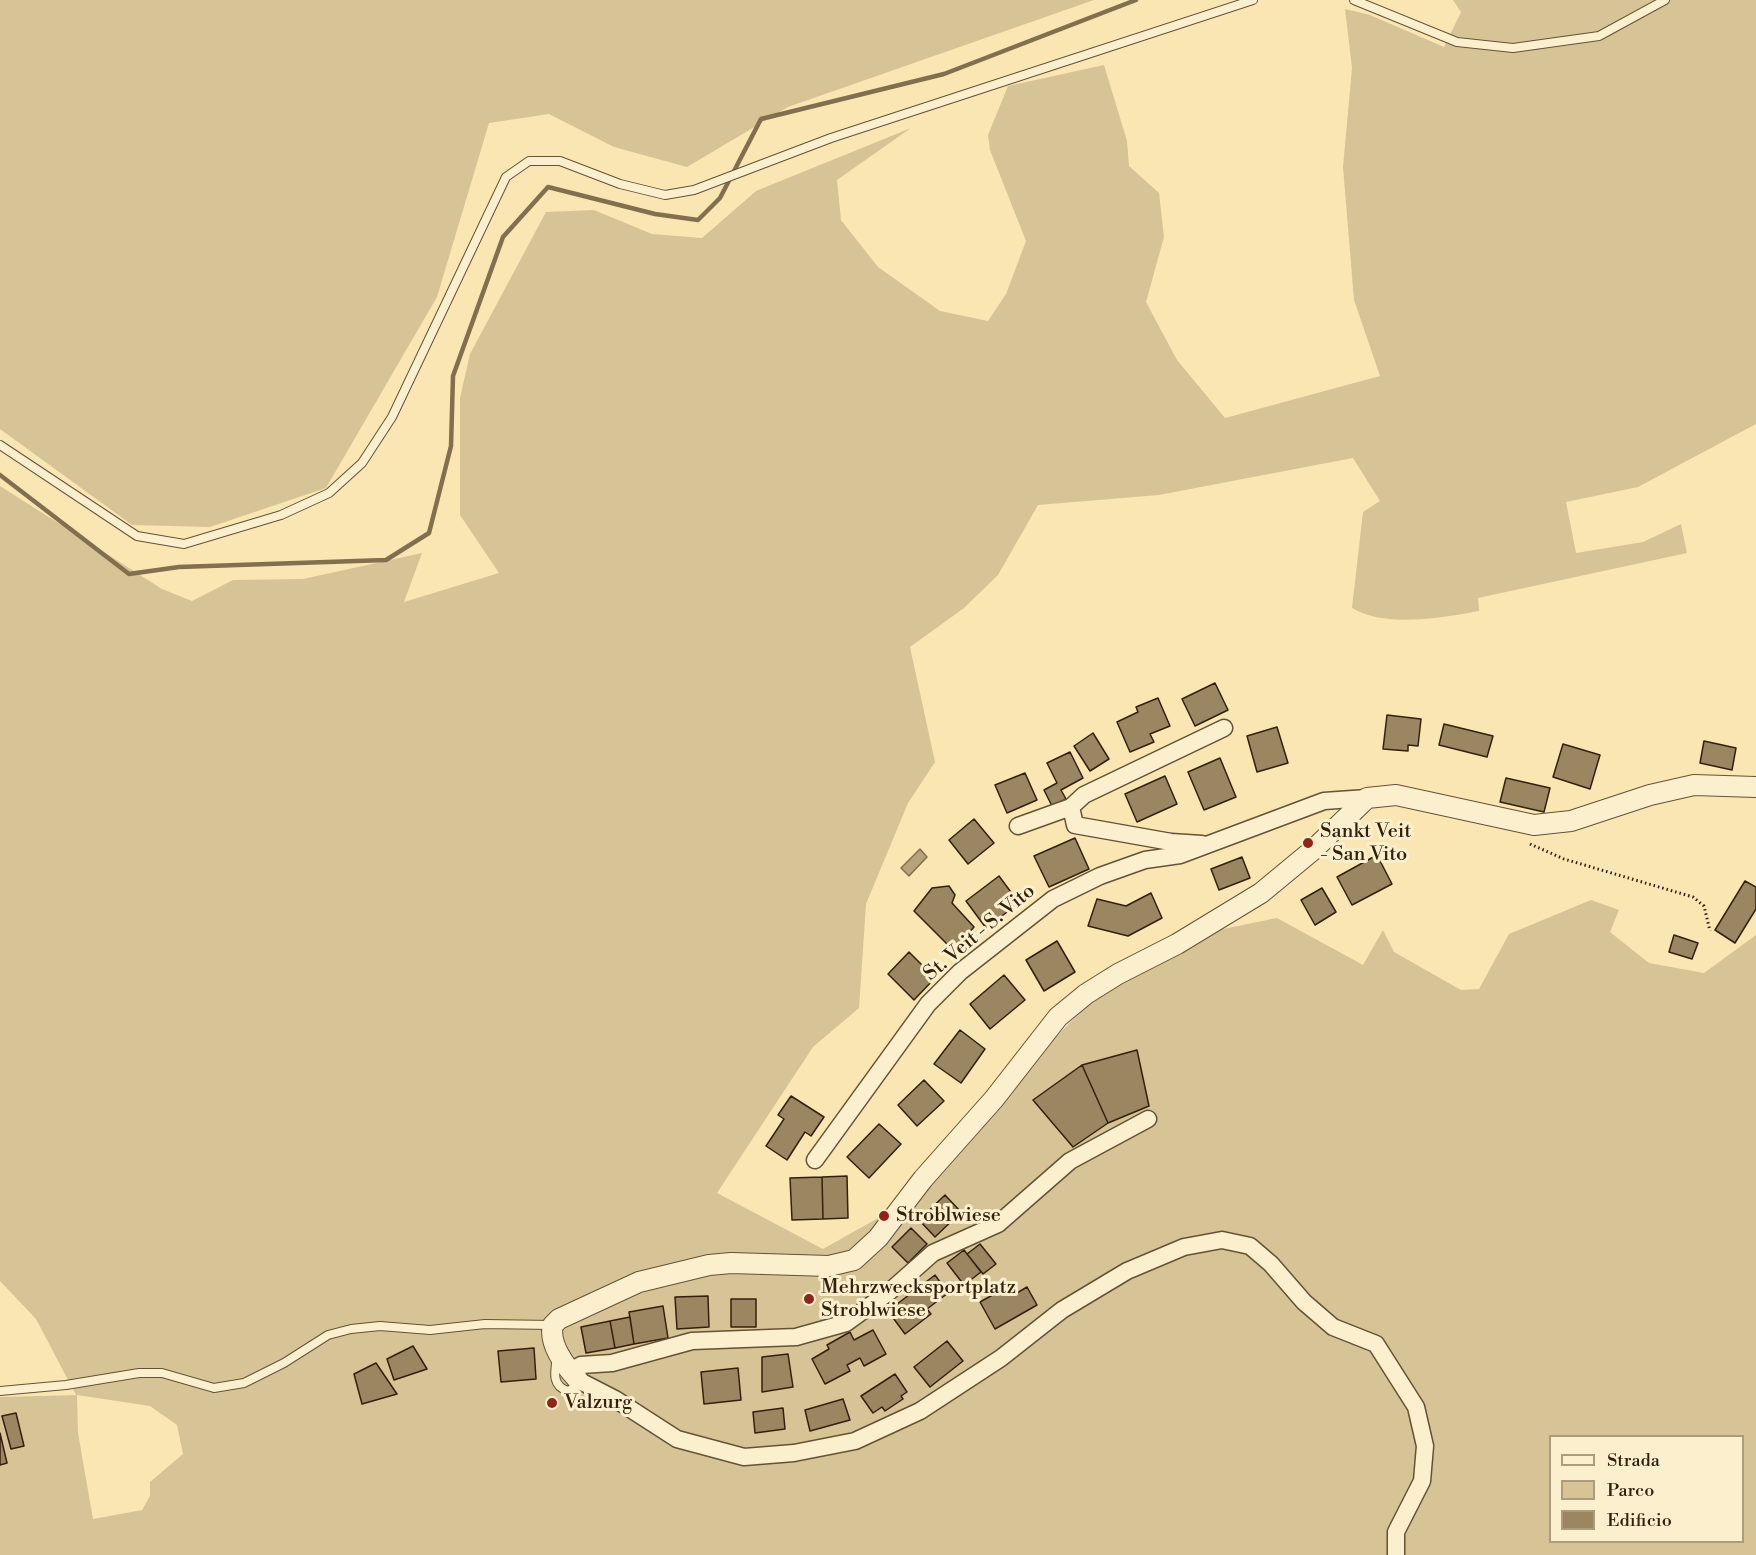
<!DOCTYPE html>
<style>
body{margin:0}
#map{position:relative;width:1756px;height:1555px;overflow:hidden;background:#f9e6b3;font-family:"Libre Bodoni",serif}
canvas{display:block}
.legend{position:absolute;left:1549px;top:1435px;width:195px;height:108px;box-sizing:border-box;background:#fbefce;border:2px solid #ab9c80;margin:0;padding:8px 10px;list-style:none;font-size:18px;color:#33200b}
.legend li{display:flex;align-items:center;gap:12px;height:30px}
.legend b{width:30px;border:2px solid #ab9c80}
</style>
<div id="map">
<canvas width="1756" height="1555"></canvas>
<ul class="legend">
<li><b style="height:8px;background:#fbefce"></b>Strada</li>
<li><b style="height:16px;background:#d7c496"></b>Parco</li>
<li><b style="height:16px;background:#9a8762"></b>Edificio</li>
</ul>
</div>
<script>
const c = document.querySelector('canvas').getContext('2d');
c.lineJoin = 'round';
function paint(path, color) { c.fillStyle = color; c.fill(path, 'evenodd'); }
function strokePath(path, color, width, dash) { c.strokeStyle = color; c.lineWidth = width; c.lineCap = dash ? 'butt' : 'round'; c.setLineDash(dash || []); c.stroke(path); }
function label(font, color, halo, rows, align = 'center') {
  c.font = font + ' "Libre Bodoni",serif'; c.lineWidth = 6; c.setLineDash([]); c.textBaseline = 'middle'; c.strokeStyle = halo; c.fillStyle = color; for (const [text, x, y, turn = 0] of rows) {
    c.save(); c.translate(x, y); c.rotate((+turn || 0) * Math.PI / 180); c.textAlign = isNaN(turn) ? turn : align; if (halo) c.strokeText(text, 0, 0); c.fillText(text, 0, 0); c.restore();
  }
}
const green = new Path2D(`
 M0,0H1094L788,107L687,167L614,147L549,114L489,123L437,297L326,488L210,527L132,525L0,429Z
 M1453,0H1756V424L1638,487L1566,502L1576,553L1643,542L1681,524L1687,553L1478,598L1479,611C1442,618 1385,628 1352,608L1363,512L1380,501L1353,458L1159,495L1038,505L998,575L964,608L910,647L935,762L908,803L866,904L859,1008L813,1047L717,1193L823,1249L903,1204L986,1108L1118,974L1213,931L1277,918L1363,965L1383,930L1394,952L1461,990L1479,989L1509,934L1591,900L1619,910L1610,932L1649,963L1704,973L1756,935V1555H0V1397L76,1395L36,1319L0,1281V486L162,589L192,601L233,580L303,579L422,553L404,602L499,573L460,515V398L470,354L546,212L594,210L652,234L702,238L756,191L911,128L837,180L841,220L878,267L940,311L988,321L1006,294L1026,241L990,150L988,135L1008,86L1104,65L1127,141L1129,166L1159,193L1164,237L1146,302L1177,360L1225,418L1380,376L1354,300L1343,167L1352,68L1345,9L1370,15L1444,47L1461,12ZM77,1395L150,1406L177,1425L183,1454L150,1482V1496L142,1510L93,1519L78,1433ZM1550,1436H1742V1542H1550Z`);
const water = new Path2D(`
 M920,849L927,857L909,876L901,868Z`);
const stream = new Path2D(`
 M0,475L129,574L179,567L386,560L429,533L451,446L453,376L503,237L548,187L655,214L698,220L720,198L761,119L944,74L1136,0`);
const building = new Path2D(`
 M1215,683L1228,710L1195,726L1182,699Z
 M1158,698L1170,726L1150,734L1154,742L1130,752L1117,722L1138,712L1136,707Z
 M1387,715L1421,719L1418,746L1408,745V751L1383,749Z
 M1444,724L1493,736L1487,757L1439,745Z
 M1277,727L1288,763L1257,772L1247,736Z
 M1093,733L1109,759L1090,771L1074,746Z
 M1704,741L1736,748L1732,770L1700,763Z
 M1563,744L1600,755L1590,789L1553,777Z
 M1070,752L1083,778L1061,790L1066,799L1052,806L1044,790L1057,783L1047,763Z
 M1220,758L1236,797L1204,810L1188,772Z
 M1025,773L1037,800L1007,813L995,785Z
 M1165,776L1177,804L1137,822L1125,794Z
 M1506,778L1550,788L1544,812L1500,802Z
 M974,819L994,843L968,864L949,840Z
 M1075,838L1089,869L1049,887L1034,856Z
 M1377,855L1392,884L1352,905L1337,877Z
 M1242,857L1250,878L1219,890L1211,869Z
 M999,876L1019,903L986,928L966,901Z
 M1745,881L1756,887V909L1735,943L1715,930Z
 M949,886L955,895L952,903L974,927L954,951L914,911L932,888Z
 M1322,888L1336,912L1315,925L1301,900Z
 M1151,893L1162,918L1128,936L1088,926L1097,899L1126,906Z
 M1674,935L1698,943L1692,959L1669,952Z
 M1057,941L1075,972L1044,991L1026,960Z
 M909,952L935,978L914,1000L888,974Z
 M1004,975L1025,1000L990,1029L970,1004Z
 M960,1030L985,1049L961,1083L934,1064Z
 M1137,1050L1149,1106L1108,1123L1082,1065Z
 M1082,1065L1108,1123L1073,1147L1033,1100Z
 M924,1080L944,1101L917,1126L898,1105Z
 M791,1096L824,1117L811,1136L805,1132L787,1160L766,1146L784,1119L778,1115Z
 M879,1124L901,1144L869,1178L847,1157Z
 M847,1176L848,1218L823,1219L822,1177Z
 M822,1177L823,1219L792,1220L790,1178Z
 M945,1195L961,1212L935,1237L919,1220Z
 M911,1228L927,1244L908,1263L892,1247Z
 M980,1244L996,1264L983,1274L967,1254Z
 M964,1250L981,1272L964,1285L947,1263Z
 M935,1275L948,1293L927,1309L931,1314L905,1334L888,1311Z
 M1012,1284L1017,1293L1027,1287L1037,1305L995,1329L980,1302Z
 M708,1296L709,1327L677,1329L675,1297Z
 M731,1299H756V1327H731Z
 M663,1306L668,1338L634,1344L629,1312Z
 M630,1317L634,1344L615,1348L610,1321Z
 M610,1321L615,1348L586,1353L581,1327Z
 M873,1330L886,1354L864,1366L860,1358L847,1365L850,1371L825,1384L812,1359L829,1349L827,1345L850,1332L854,1340Z
 M947,1341L963,1361L930,1387L914,1367Z
 M413,1346L427,1369L394,1380L387,1359Z
 M534,1348L536,1379L501,1382L498,1351Z
 M788,1354L793,1387L762,1392V1357Z
 M376,1363L397,1394L362,1404L354,1374Z
 M738,1368L741,1400L704,1404L701,1372Z
 M895,1374L907,1392L901,1396L903,1399L885,1411L882,1407L873,1413L861,1396Z
 M843,1399L850,1420L810,1431L805,1410Z
 M783,1408L785,1429L755,1433L753,1412Z
 M16,1413L24,1446L11,1449L2,1416Z
 M0,1433L7,1463L0,1465Z`);
const path = new Path2D(`
 M1530,844L1564,859L1693,897L1704,906L1710,931`);
const service = new Path2D(`
 M1354,0L1457,42L1513,48L1599,36L1665,0
 M0,445L137,536L184,544L281,515L329,493L362,463L392,417L506,177L529,161H560L620,184L665,195L694,190L831,138L1253,0
 M557,1357C555,1371 551,1386 568,1391L574,1388L578,1380
 M0,1391L66,1385L139,1373H162L214,1388L244,1383L284,1363L328,1335L351,1329L380,1326L430,1330L485,1324L553,1325`);
const minor = new Path2D(`
 M1018,826L1071,807
 M1202,844L1171,842L1075,825L1071,807L1084,795L1224,728
 M815,1160L928,1004L960,972L1053,899L1100,876L1145,860L1180,855L1324,801L1367,798
 M570,1371L581,1365L612,1363L692,1341L796,1337L846,1323L889,1292L933,1253L998,1224L1070,1161L1148,1119
 M578,1380L615,1399L677,1439L744,1457L794,1453L855,1441L920,1411L1001,1358L1062,1310L1127,1271L1184,1247L1222,1240L1250,1246L1271,1264L1304,1302L1333,1327L1376,1344L1416,1407L1425,1446L1422,1481L1396,1532V1555`);
const tertiary = new Path2D(`
 M578,1380C566,1367 548,1344 553,1325L559,1319L639,1282L709,1265L731,1263L829,1266L854,1260L878,1238L923,1179L994,1099L1058,1017L1086,994L1118,974L1177,944L1261,893L1313,850L1367,798L1396,795L1534,825L1571,821L1650,795L1694,785L1756,787`);
const markers = [
 [1308,843,6,"#8f2418"],
 [884,1216,6,"#8f2418"],
 [809,1299,6,"#8f2418"],
 [552,1403,6,"#8f2418"]
];
const poiNames = [
 ["Sankt Veit",1320,832],
 ["- San Vito",1320,855],
 ["Stroblwiese",896,1216],
 ["Mehrzwecksportplatz",821,1288],
 ["Stroblwiese",821,1311],
 ["Valzurg",564,1403]
];
const streetNames = [
 ["St. Veit - S. Vito",980,933,-40]
];
paint(green, '#d7c496');
paint(water, '#b6a37a');
strokePath(water, '#826f4e', 1.5);
strokePath(stream, '#826f4e', 4.5);
paint(building, '#9a8762');
strokePath(building, '#33200b', 1.5);
strokePath(service, '#645235', 10);
strokePath(minor, '#645235', 19);
strokePath(tertiary, '#645235', 22);
strokePath(path, '#33200b', 3, [1.5, 3]);
strokePath(service, '#fbefce', 8);
strokePath(minor, '#fbefce', 16);
strokePath(tertiary, '#fbefce', 20);
for (const [x, y, r, color] of markers) { const dot = new Path2D(); dot.arc(x, y, r, 0, 2 * Math.PI); c.fillStyle = color; c.fill(dot); strokePath(dot, '#fbefce', 2); }
label('20px', '#33200b', '#fbefce', poiNames, 'left');
label('20px', '#33200b', '#fbefce', streetNames);
</script>
